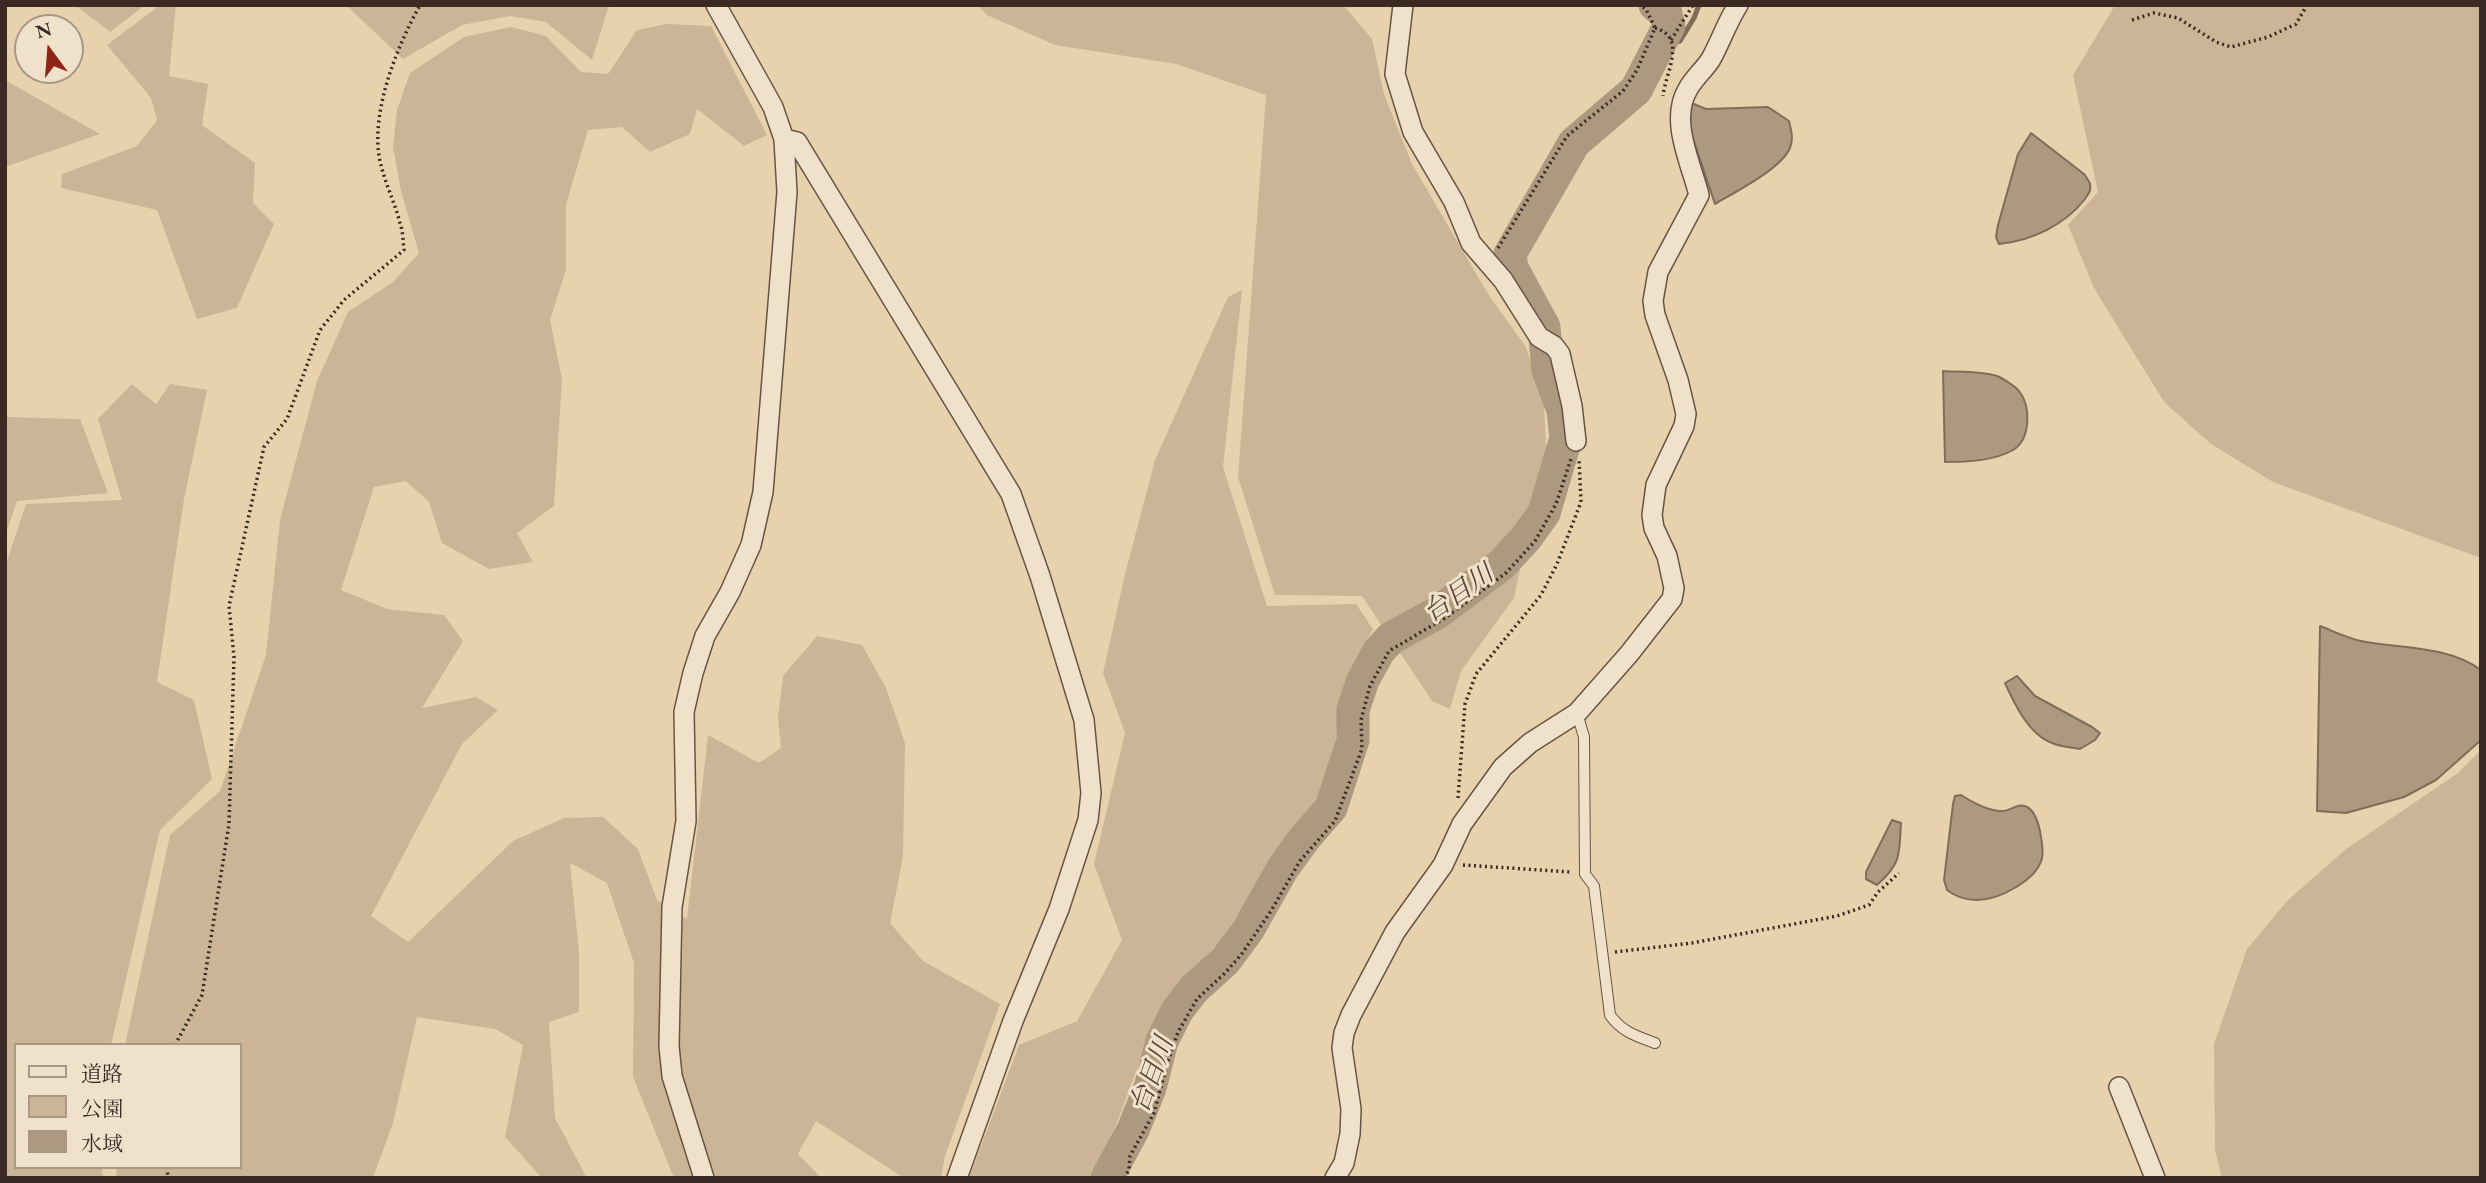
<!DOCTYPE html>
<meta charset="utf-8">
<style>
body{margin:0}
#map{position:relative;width:2486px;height:1183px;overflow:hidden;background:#e8d2ae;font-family:"EB Garamond","Noto Serif JP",serif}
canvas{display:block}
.frame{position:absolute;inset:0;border:7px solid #3b2a23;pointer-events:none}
.legend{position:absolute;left:14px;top:1043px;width:228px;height:126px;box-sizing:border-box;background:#f0e2ca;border:2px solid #a89887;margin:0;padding:9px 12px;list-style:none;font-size:21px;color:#3b2a23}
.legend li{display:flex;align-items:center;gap:14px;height:35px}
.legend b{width:35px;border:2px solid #a89887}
.north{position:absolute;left:14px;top:14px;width:70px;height:70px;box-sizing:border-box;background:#f0e2ca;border:2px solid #a89887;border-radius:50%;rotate:344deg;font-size:19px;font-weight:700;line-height:28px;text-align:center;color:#3b2a23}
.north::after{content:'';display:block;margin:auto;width:24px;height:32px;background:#8f2418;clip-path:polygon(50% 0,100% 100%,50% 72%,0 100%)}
</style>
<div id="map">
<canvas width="2486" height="1183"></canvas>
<div class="frame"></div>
<ul class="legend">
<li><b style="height:9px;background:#f0e2ca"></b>道路</li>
<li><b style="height:19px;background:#cbb596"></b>公園</li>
<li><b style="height:19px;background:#ad997f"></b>水域</li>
</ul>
<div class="north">N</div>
</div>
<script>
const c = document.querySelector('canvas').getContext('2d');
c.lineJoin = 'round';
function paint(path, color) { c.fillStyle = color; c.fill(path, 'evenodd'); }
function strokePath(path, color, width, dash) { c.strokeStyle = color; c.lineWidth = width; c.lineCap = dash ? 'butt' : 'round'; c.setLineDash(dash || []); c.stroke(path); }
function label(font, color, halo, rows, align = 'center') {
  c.font = font + ' "EB Garamond","Noto Serif JP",serif'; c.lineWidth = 6; c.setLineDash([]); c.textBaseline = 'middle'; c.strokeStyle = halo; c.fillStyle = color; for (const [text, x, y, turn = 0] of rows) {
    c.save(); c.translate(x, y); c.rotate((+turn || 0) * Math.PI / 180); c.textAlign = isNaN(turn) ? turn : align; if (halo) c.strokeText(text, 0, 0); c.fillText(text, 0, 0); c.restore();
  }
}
const green = new Path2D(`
 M75,5H145L110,32Z
 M160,5H176L169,76L208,84L202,125L255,163L253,203L274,224L237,308L197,319L157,210L61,188L62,174L137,146L157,120L151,98L107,45Z
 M346,5H609L592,60L546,22L510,16L462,25L403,59Z
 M978,5H1343L1372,39L1384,94L1412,164L1488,294L1526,347L1544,403L1546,449L1514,598L1461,671L1450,709L1432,701L1362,596L1275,595L1238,477L1266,95L1176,64L1055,45L987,15Z
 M2115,5H2481V558L2273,482L2211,444L2164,402L2094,288L2068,225L2098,192L2073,75Z
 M667,24L711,26L767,135L744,146L697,109L690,134L650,152L622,127L588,130L566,205V270L550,320L562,379L554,506L517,533L533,562L489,569L442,543L429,502L406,481L374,487L341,590L387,609L444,615L463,641L422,708L476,697L498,710L462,744L371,916L408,942L513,841L564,818L603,817L638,849L657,900L687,919L708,735L759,763L781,748L778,718L783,676L817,636L862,645L886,688L905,743L903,857L890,923L923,961L1000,1004L945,1156L941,1178H904L816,1121L798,1154L821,1178H674L633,1077L634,963L607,883L570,863L579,952V1012L549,1022L555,1118L587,1178H542L505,1137L523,1045L495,1029L417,1017L393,1123L373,1178H117L116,1167H240V1045H125L170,835L220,791L266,655L280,520L317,381L348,312L393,282L419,253L401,191L393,147L397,110L410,73L464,37L511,27L546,36L581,72L608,74L637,30Z
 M5,80L100,134L5,167Z
 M1242,290L1223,467L1267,606L1356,604L1373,629L1348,676L1341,717L1322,793L1219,942L1159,1011L1105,1154L1089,1178H969L1019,1045L1077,1021L1122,940L1094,864L1125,733L1103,673L1125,574L1155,460L1228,297Z
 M132,384L156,404L170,384L207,390L184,499L157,682L194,700L212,779L160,830L111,1045H16V1167H102L103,1178H5V567L26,504L122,500L98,419Z
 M5,417L80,419L108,493L17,501L5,536Z
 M2481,750V1178H2222L2215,1150L2214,1044L2247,949L2287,901L2346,849L2458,773Z`);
const water = new Path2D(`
 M1689,102L1706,109L1768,107L1789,121C1791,130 1794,139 1790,148C1781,169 1735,192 1715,204L1688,124Z
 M2031,133L2084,174C2085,175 2090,183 2090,184C2092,190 2088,194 2085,199C2065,225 2031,241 1999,244L1996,237L1998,225L2018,154Z
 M1943,371C1959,372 1981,371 1997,376C2002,378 2015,386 2019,391C2031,406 2031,439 2013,450C1994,461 1967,462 1945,462Z
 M2320,626C2333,631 2347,638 2361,641C2401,649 2446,645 2481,670V740L2436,780L2404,797L2346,813L2317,811Z
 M2017,676L2035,696L2092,727L2100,733L2095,740L2080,749C2071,747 2060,747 2052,743C2029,735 2014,703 2005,683Z
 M1961,795C1972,802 1987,811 2001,811C2010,812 2017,802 2027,807C2035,811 2038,822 2040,831C2041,838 2044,850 2042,858C2037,880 1999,900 1977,900C1965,900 1956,897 1947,890L1944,880L1953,804L1955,796Z
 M1892,820L1901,823C1899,854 1902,863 1877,885L1866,879V872Z`);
const stream = new Path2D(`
 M1659,47L1680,41L1694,18L1699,5`);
const river = new Path2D(`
 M1107,1178L1133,1130L1150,1088L1162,1041L1177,1011L1194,989L1225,961L1248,930L1283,868L1304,839L1331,808L1353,740V710L1363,680L1379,651L1391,638L1437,613L1501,565L1526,538L1544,513L1566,438L1563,410L1548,370L1544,327L1512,268L1510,254L1574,143L1636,90L1669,26L1666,14L1655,5`);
const path = new Path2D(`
 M2132,20L2154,13L2178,18L2216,42L2231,47L2268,37L2296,24L2307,5
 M1655,28C1688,37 1665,74 1663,96
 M1671,40L1693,5
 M1498,248L1567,136L1623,91L1637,70L1655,28L1646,9L1640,5
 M1458,798L1465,704L1476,674L1541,595L1557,564L1581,502L1579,459
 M1463,865L1571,872
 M1615,952L1692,943L1837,916L1869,905L1878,892L1899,873
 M175,1045L202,995L229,824L234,657L229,606L264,447L287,419L320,330L344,300L404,250C403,241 403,231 400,223C394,200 383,179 379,156C372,108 397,47 420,5
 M167,1167L168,1178
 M1124,1178L1129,1170L1130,1156L1154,1113L1168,1061L1178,1032L1197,999L1224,974L1241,955L1271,911L1300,861L1335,821L1362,749L1361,720L1370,686L1389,651L1445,618L1506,573L1535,541L1556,504L1572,456`);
const service = new Path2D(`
 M1577,713L1584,737L1585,874L1594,886L1610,1015C1622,1032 1636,1036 1655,1043`);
const minor = new Path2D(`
 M1403,5L1395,74L1413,132L1454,202L1471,243L1503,280L1539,337L1554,346L1560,354L1572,406L1576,441
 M784,139L797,142L1011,494L1040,576L1084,720L1091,793L1088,820L1059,909L1013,1021L957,1178
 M2119,1087L2155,1178
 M704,1178L672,1076L669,1046L672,907L686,821L684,712L693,673L705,636L730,592L751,545L763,492L787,192L784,139L773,107L716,5
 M1335,1178L1344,1163L1350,1134L1351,1109L1342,1048L1344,1033L1351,1015L1395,932L1443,865L1462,824L1503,767L1530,743L1577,713L1629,654L1672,599L1674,588L1667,556L1654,528L1652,515L1656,485L1684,426L1686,414L1678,380L1655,315L1653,301L1658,272L1699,195C1691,163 1669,120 1688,89C1694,78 1704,70 1711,59C1721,41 1727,22 1738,5`);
const waterNames = [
 ["台目川",1459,594,-35],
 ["台目川",1153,1075,-70]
];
paint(green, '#cbb596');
paint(water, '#ad997f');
strokePath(water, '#7f6d5a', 2);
strokePath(stream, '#7f6d5a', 5);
strokePath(river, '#ad997f', 33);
strokePath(service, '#665446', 12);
strokePath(minor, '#665446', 22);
strokePath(path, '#3b2a23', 3.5, [2, 3.5]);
strokePath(service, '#f0e2ca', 10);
strokePath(minor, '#f0e2ca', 19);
label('italic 26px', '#58463a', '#f0e2ca', waterNames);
</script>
